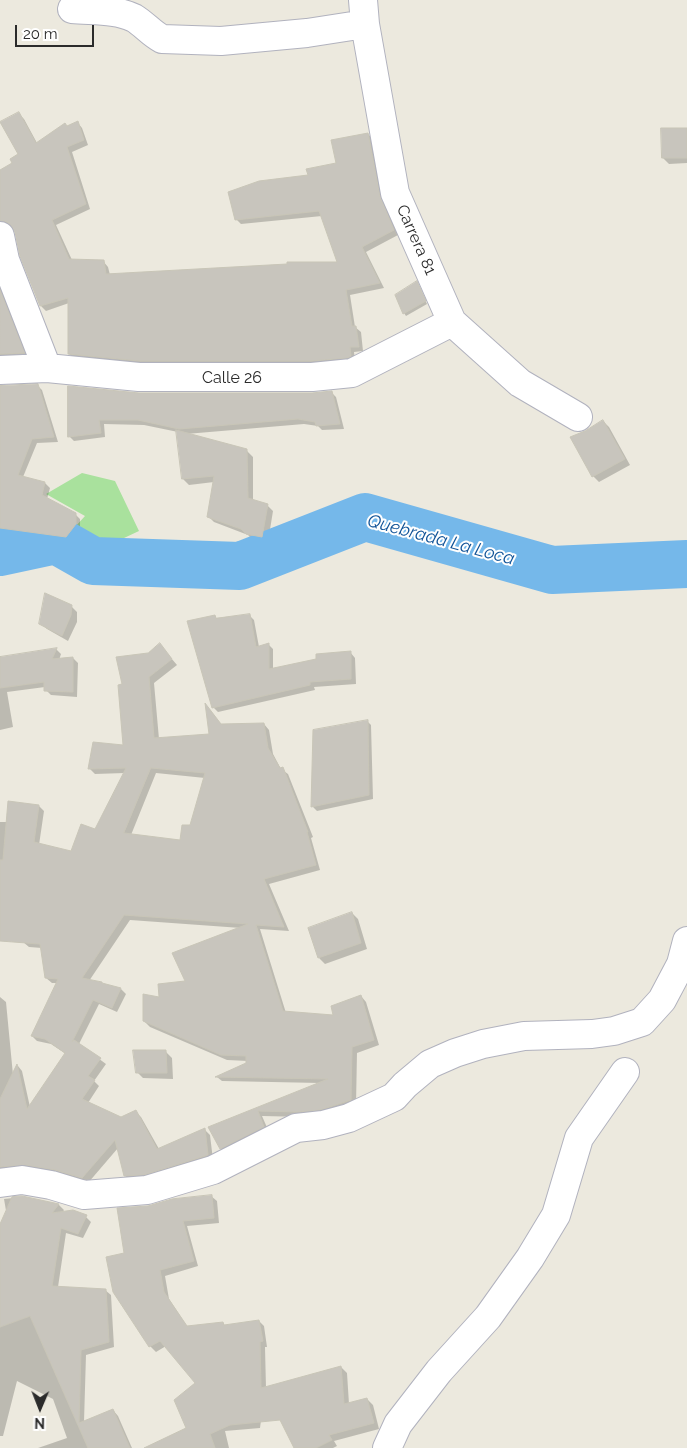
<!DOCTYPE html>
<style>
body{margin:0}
#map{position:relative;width:687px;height:1448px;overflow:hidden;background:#ece9de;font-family:Raleway,sans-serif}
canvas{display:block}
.north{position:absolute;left:15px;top:1383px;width:50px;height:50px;-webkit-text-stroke:4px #fff;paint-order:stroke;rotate:181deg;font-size:14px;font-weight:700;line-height:20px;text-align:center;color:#2b2b2b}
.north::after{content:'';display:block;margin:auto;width:18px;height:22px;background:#2b2b2b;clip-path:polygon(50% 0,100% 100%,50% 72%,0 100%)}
.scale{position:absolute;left:15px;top:25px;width:79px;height:22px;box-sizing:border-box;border:2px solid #2b2b2b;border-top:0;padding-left:6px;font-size:15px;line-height:18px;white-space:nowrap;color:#2b2b2b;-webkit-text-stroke:4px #fff;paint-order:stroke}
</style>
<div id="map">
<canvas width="687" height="1448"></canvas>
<div class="north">N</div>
<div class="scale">20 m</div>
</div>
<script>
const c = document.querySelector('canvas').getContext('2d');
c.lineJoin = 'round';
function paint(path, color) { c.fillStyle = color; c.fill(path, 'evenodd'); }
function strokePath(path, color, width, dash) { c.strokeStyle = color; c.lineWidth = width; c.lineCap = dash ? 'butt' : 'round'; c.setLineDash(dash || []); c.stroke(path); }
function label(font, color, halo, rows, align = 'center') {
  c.font = font + ' Raleway,sans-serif'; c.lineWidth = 4; c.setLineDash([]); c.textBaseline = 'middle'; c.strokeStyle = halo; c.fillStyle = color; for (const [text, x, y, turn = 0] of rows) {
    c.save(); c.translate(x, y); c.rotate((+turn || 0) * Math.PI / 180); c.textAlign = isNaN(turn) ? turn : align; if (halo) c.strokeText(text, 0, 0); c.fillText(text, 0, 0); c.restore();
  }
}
const green = new Path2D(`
 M82,473L115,481L139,531L92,553L64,539L85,516L46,494Z`);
const shadow = new Path2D(`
 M19,114L24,119L37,143L78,123L82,128L88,145L72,152L90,209L56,225L72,260L103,261L108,267L110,275L339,263L322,216L241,224L236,219L310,176L338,164L368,134L373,139L384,202L398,235L366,252L384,288L350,295L355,327L361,332L363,351L354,352L355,361L317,366H146L74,359L69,354V303L46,311L41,306L14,228L10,226H0V171L14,163L20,155Z
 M687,129V163L669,164L663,158Z
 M417,283L427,304L406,316L404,313Z
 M0,284L28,358L0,360Z
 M37,385L42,390L58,442L37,443L23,477L45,483L50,488L47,499L75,514L80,519V529L71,542L17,534L16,539L0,538V387Z
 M331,392L336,397L344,429L322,430L318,426L304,424L186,434L247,451L253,457V501L267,505L273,511L268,542L253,540L248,535L214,522L208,516L214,482L189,485L183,479L178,432L144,425L104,424L105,437L74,441L69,436L139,394H312Z
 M603,421L609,427L630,465L599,482L593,476Z
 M71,606L77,612V622L68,641L47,629L40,623Z
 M249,615L254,620L259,647L268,644L273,649V669L350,652L355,658L356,684L314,687L315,690L218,712L213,707L215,617L217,619Z
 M160,645L177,665L154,683L159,739L211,736L207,706L222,726L264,724L269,730L273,754L281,769L288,774L313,837L311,838L320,870L269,884L289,931L260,929L286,1013L335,1016L361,996L366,1002L379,1045L357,1053L356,1105L306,1117L262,1116L269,1132L226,1154L221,1148L210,1128L320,1083L222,1081L217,1077L248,1064V1061L227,1060L150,1027L144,1021L160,999L187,982L241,928L130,920L89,981L121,989L126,994L117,1012L99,1004L79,1044L106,1064L94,1081L99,1086L88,1103L121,1118L136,1112L141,1117L159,1149L205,1130L210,1135L213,1160L131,1181L125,1176L118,1148L88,1183L4,1172L0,1168V997L6,1002L13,1075L18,1066L22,1071L30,1107L66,1054L51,1044L37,1041L32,1036L57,983H52L46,978L42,948L29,947L23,942L0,892V822H8L39,806L44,811L39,845L71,853L95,830L125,773L95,774L90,769L125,746L123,685L149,654ZM156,773L205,778L191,826L181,841L131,835Z
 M56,649L61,654L59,660L73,658L78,663L77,697L51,695L46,690L45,687L7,692L13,727L0,730V658Z
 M367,721L371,725L373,799L317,811L313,807L314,731Z
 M352,913L358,919L367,949L325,964L319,958L309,929Z
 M166,1052L172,1058L173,1079L143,1078L137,1072Z
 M211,1196L217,1201L219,1223L187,1226L198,1266L165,1276L169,1299L188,1328L223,1324L225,1326L259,1321L264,1326L267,1347H265L266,1388L341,1367L347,1373L349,1404L367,1399L373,1405L379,1429L334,1441L337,1446L333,1448H295L265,1390L260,1428L225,1431L229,1448H147L188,1429L197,1383L166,1346L156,1352L150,1346L114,1292L125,1254L149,1207Z
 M22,1197L59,1205L64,1210L62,1213L86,1217L91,1222L83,1238L66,1233L58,1287L105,1290L111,1295L114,1347L86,1355L84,1422L113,1410L118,1416L132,1448H38L67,1438L53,1399L17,1381L3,1436H0V1223L11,1240L4,1199Z`);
const river = new Path2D(`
 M0,552L56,540L93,561L240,566L365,517L552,570L687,564`);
const building = new Path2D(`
 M19,112L36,143L65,123L67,126L78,121L84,140L67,147L86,204L52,220L69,259L104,260L106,274L287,264V262H337L319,211L235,220L228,192L259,181L308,175L306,169L336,163L331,140L368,133L380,196L394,230L362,247L380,283L346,290L352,326H356L359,347H350L351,356L348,358L311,361H140L68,354V298L40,306L20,256L15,232L11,225L5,221H0V170L12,163L10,159L18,154L0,122Z
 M661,128H687V158H662Z
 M417,281L426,301L403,314L395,295Z
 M0,290L25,353L0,354Z
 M38,384L54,437L32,439L18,475L45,482L42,495L76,513V524L66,537L0,528V386Z
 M68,386L139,393H312L332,391L340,424L316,426L315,422L298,419L179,429L138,420H99L101,433L68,437Z
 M603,420L625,459L592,477L570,437L585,431Z
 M176,430L247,449L248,498L268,504L262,537L246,534L241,529L207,517L214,476L182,479Z
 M45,593L72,605L71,615L62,636L39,624Z
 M250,614L256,647L269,643V669L316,659V654L351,651V679L310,682V685L212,708L187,621L215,615L216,618Z
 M160,643L172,659L149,677L154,738L209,734L205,703L221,724L264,723L268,748L280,768L283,767L308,832H307L316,865L264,879L284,927L256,925L283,1011L333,1015L331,1006L361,995L374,1040L352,1047L351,1100L320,1110L299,1112L258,1111L264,1127L220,1149L208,1127L328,1079L215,1077L246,1063V1056L221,1055L143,1021V994L159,997L158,984L185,981L172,953L248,924L124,915L82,978L102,982V983L121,988L112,1008L93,1000L72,1042L74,1040L101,1058L88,1076L95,1080L82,1099L121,1117L136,1110L157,1149L205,1128L208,1155L144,1175L124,1176L115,1140L82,1178L55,1170L25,1165L0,1167V1099L17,1064L27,1109L65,1053L45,1039L31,1036L58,979L45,978L40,944L0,941V860H3L8,801L39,805L34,842L71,851L81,824L95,829L126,768L88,769L93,742L123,745L118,685L122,684L116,657L148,653ZM151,768L205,773L190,825H182L180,840L124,833Z
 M57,648L52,659L73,657V692L44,691V682L0,688V657Z
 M368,720L369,795L311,807L313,730Z
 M352,912L361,943L318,958L308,928Z
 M133,1050H166L167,1073H136Z
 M212,1195L214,1218L183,1221L194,1261L160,1270L164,1292L187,1326L223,1322L224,1325L259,1320L263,1341L260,1342L261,1388L341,1366L344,1404L367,1398L374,1423L329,1435L332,1440L316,1448H294L280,1420L230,1425L210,1434L215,1448H144L186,1428L174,1400L195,1383L160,1341L149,1347L113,1292L106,1257L124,1253L117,1208L148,1206L172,1199Z
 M22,1196L59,1204L52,1213L73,1210L87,1215L78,1234L61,1228L52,1286L106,1289L109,1342L81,1350L79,1423L113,1409L130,1448H88L30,1316L0,1327V1224L12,1197Z`);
const minor = new Path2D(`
 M363,0L365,24L395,193L452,322L520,383L578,417
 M72,9C92,11 116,9 134,18C144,24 152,34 162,39L221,41L307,33L365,24
 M0,236L5,260L47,368
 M0,370L47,368L139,377H312L352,373L452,322
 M0,1183L22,1180L51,1185L84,1195L147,1190L213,1170L296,1128L323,1125L349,1118L394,1097L405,1085L430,1064L455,1053L483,1044L524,1036L592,1034L614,1031L642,1022L662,1000L681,964L687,941
 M387,1448L398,1424L439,1371L488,1317L530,1258L556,1215L579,1138L625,1072`);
const streetNames = [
 ["Carrera 81",416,240,66],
 ["Calle 26",232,378]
];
const waterNames = [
 ["Quebrada La Loca",441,540,15]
];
paint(green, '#a9e19d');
paint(shadow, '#0003');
strokePath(river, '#75b8ea', 48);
paint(building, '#c8c5bd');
strokePath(building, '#c8c5b7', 1);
strokePath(minor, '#b1b2be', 30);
strokePath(minor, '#fff', 28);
label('16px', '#2b2b2b', '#fff', streetNames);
label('italic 18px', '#125498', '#fff', waterNames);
</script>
